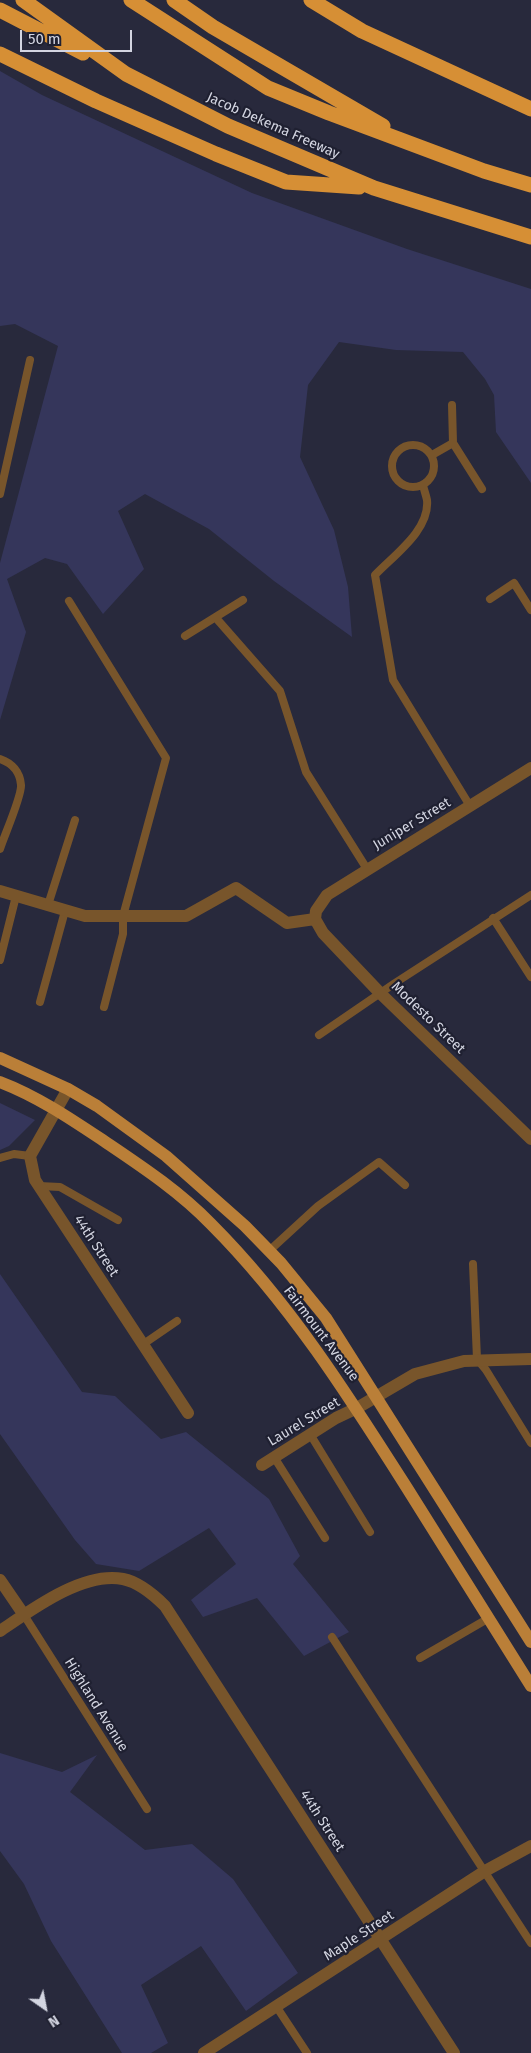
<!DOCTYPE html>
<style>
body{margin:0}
#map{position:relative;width:531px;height:2053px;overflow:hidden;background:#28293c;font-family:"Fira Sans",sans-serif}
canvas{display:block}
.north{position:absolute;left:20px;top:1983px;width:50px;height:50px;-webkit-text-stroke:4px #1f2031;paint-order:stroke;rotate:147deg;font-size:14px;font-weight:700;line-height:20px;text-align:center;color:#d3d5e1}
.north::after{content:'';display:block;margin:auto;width:18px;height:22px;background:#d3d5e1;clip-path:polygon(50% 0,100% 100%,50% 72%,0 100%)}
.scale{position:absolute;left:20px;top:30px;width:112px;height:22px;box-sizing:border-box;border:2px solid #d3d5e1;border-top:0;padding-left:6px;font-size:15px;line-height:18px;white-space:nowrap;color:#d3d5e1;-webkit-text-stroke:4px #1f2031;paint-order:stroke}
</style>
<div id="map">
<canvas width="531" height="2053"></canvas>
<div class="north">N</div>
<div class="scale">50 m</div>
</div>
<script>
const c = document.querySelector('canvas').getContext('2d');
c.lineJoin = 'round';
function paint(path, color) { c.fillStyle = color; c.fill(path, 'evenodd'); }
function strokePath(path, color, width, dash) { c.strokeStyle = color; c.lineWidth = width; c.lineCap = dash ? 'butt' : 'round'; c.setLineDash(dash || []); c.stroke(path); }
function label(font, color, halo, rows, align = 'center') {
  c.font = font + ' "Fira Sans",sans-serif'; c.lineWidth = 4.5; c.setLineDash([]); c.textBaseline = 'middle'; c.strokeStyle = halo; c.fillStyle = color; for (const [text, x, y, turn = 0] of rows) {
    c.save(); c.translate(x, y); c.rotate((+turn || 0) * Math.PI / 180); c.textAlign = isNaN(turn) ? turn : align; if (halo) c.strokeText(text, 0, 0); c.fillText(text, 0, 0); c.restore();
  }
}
const green = new Path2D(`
 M0,71L42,95L252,193L407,249L531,289V483L496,432L494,395L485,379L463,352L396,350L339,342L308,385L300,457L334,530L348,587L352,637L274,581L209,529L145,494L118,511L144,569L103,614L67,564L45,558L7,579L26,632L0,720V563L58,346L15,324L0,326Z
 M0,1103L35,1120L9,1146L0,1150Z
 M0,1274L82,1392L115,1396L161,1439L186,1432L269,1499L300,1556L293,1564L349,1632L304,1656L257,1598L203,1617L191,1600L236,1564L209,1528L139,1571L96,1564L75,1540L0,1434Z
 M0,1753L62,1772L97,1755L70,1792L145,1850L192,1844L233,1879L298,1973L246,2011L201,1946L141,1985L168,2043L151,2053H122L51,1941L24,1884L0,1851Z`);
const lane = new Path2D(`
 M452,405L453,443L482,489
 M392 466a21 21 0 1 1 42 0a21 21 0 1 1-42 0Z
 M432,455L453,443
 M423,485C424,490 426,495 427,500C430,530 394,555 375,575L393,680L470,806
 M0,494L30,360
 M490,599L514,583L531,610
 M69,601L166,758L123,916V934L104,1007
 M216,618L280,691L306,772L367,869
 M185,636L243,600
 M0,759C12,763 20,772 21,785C22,796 4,836 0,849
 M48,905L75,820
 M493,918L531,977
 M0,960L16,896
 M40,1002L65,911
 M319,1035L395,983L531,895
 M0,1158L14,1154L30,1156
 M39,1186L60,1187L118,1220
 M269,1251L318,1206L379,1162L405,1185
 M473,1264L477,1359L486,1370L531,1443
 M142,1345L177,1321
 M310,1434L370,1532
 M274,1457L325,1538
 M24,1615L147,1809
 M332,1637L531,1943
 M420,1658L489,1618
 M276,2006L307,2053`);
const street = new Path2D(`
 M531,768L327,895L316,911L315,919L323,933L380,993L531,1139
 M0,891L85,916H186L236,888L287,923L315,919
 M68,1089L30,1156L35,1180L188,1413
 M262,1465L336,1418L357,1408L415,1374L464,1361L531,1359
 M0,1580L24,1615
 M0,1631C31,1610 83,1571 123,1579C138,1582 154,1595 165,1606L454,2053
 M204,2053L485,1871L531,1846`);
const primary = new Path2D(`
 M0,1058L68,1089L97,1106L166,1156L245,1226L281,1263L326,1318L531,1642
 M0,1082C37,1096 71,1119 104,1141C141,1166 179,1191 211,1224C289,1302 348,1395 407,1488C448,1554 490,1620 531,1686`);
const highway = new Path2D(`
 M23,0L126,74L228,126L374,188L531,237
 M131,0L268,88L329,113L484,171L531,185
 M174,0L213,27L383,126
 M311,0L362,31L531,109
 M0,10L83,53
 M0,54L96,101L216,154L286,182L359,187`);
const streetNames = [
 ["Jacob Dekema Freeway",273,126,24],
 ["Juniper Street",412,824,-31],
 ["Modesto Street",428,1018,44],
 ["44th Street",96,1246,57],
 ["Fairmount Avenue",321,1334,53],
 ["Laurel Street",304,1422,-31],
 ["Highland Avenue",96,1705,58],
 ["44th Street",322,1821,57],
 ["Maple Street",359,1936,-33]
];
paint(green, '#35365b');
strokePath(lane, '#78552b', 8);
strokePath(street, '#78552b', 12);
strokePath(primary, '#ba7f38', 12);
strokePath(highway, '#d68f35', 15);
label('14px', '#d3d5e1', '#1f2031', streetNames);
</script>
